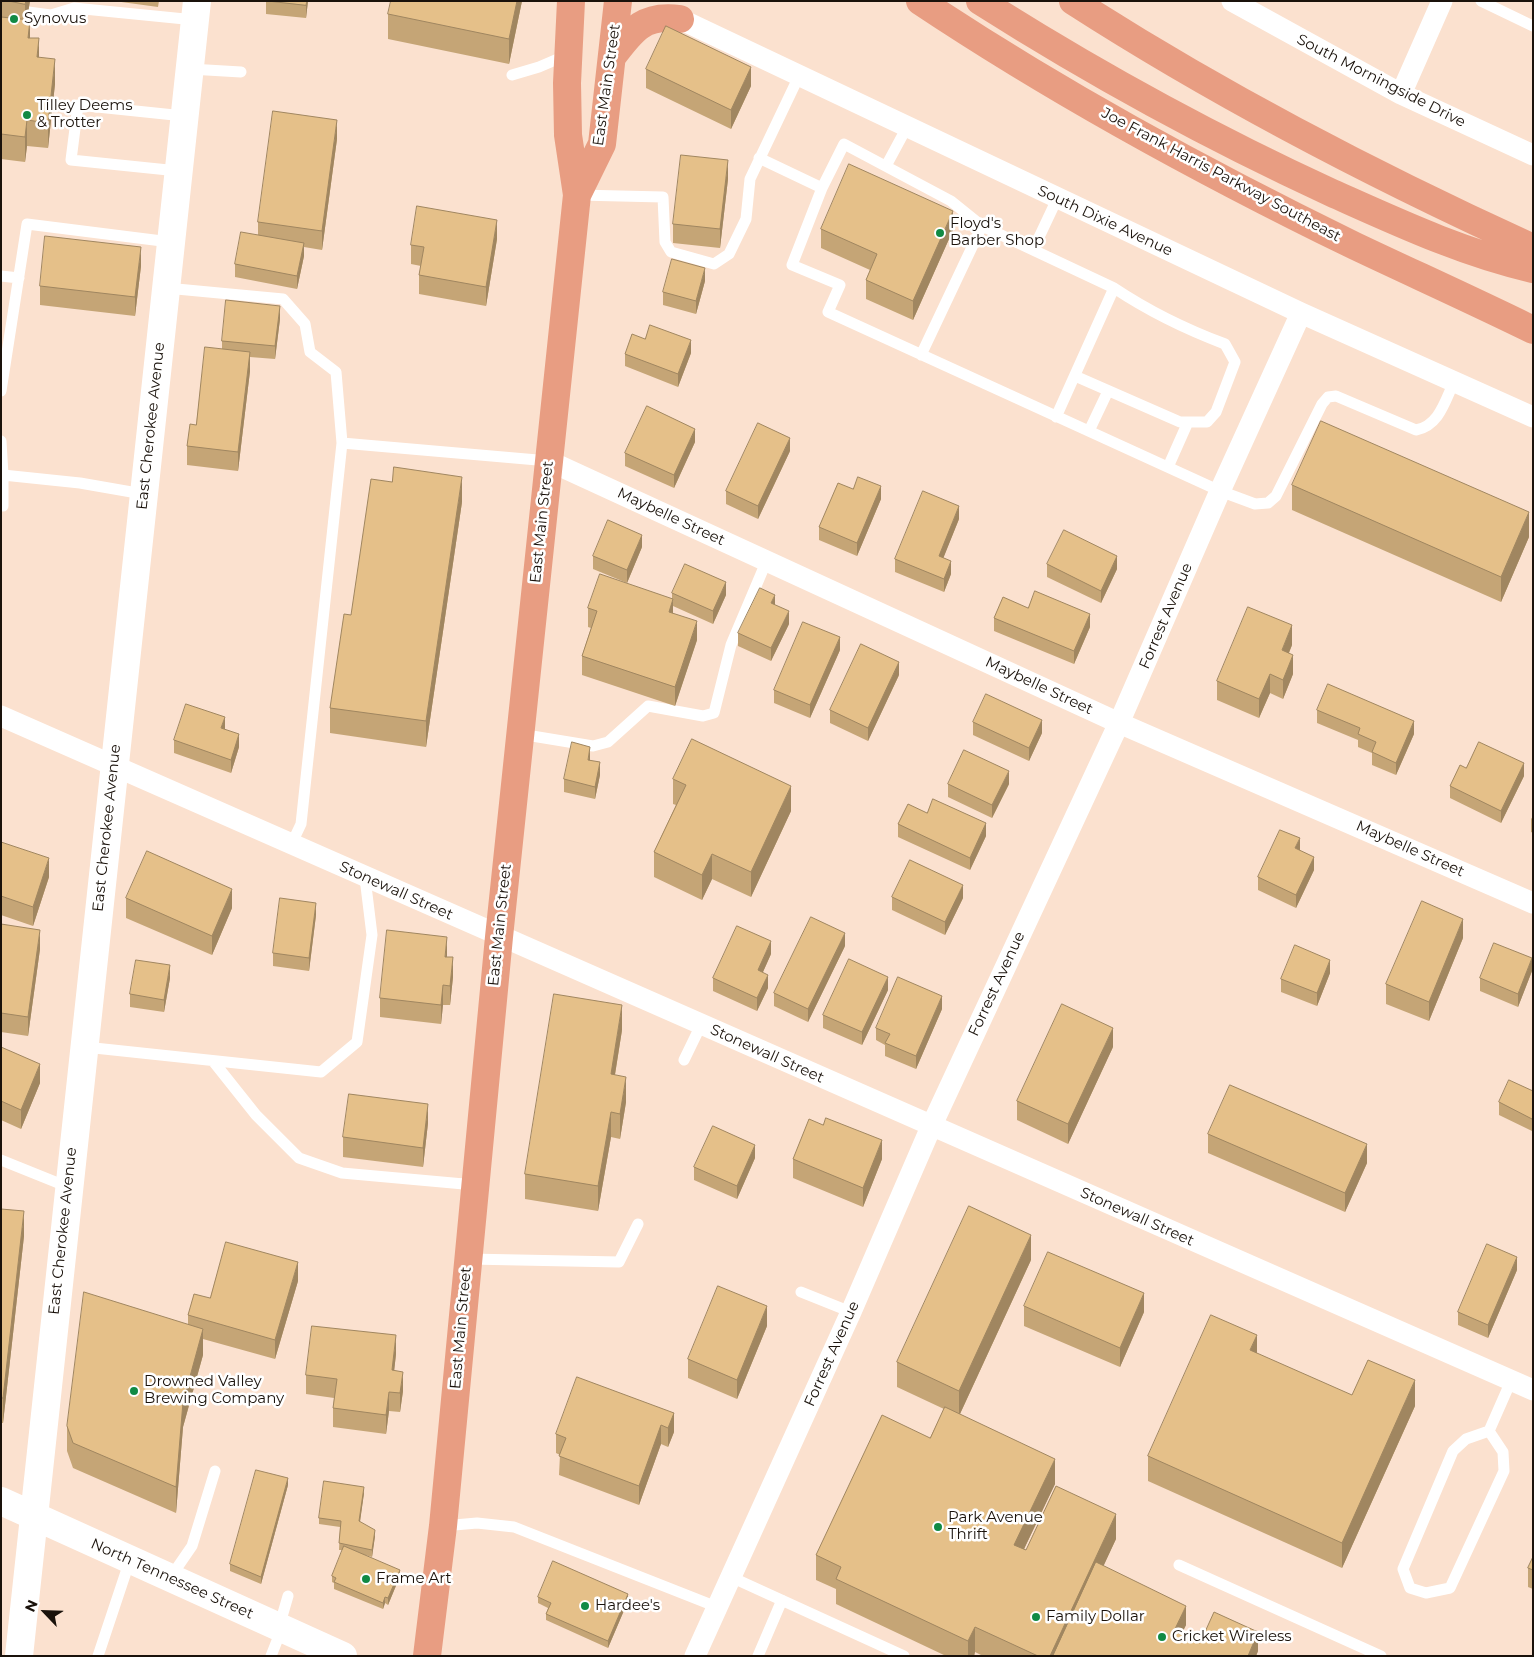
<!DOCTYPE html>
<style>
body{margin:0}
#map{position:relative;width:1534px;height:1657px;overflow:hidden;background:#fbe1cf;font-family:Montserrat,sans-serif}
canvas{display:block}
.frame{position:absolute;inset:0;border:2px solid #1a120b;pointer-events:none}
.north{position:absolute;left:20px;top:1587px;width:50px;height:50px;-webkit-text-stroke:4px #fff;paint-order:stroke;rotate:294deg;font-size:14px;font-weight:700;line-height:20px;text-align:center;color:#1a120b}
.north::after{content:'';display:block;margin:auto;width:18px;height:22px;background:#1a120b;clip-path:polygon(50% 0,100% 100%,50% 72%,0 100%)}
</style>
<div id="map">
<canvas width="1534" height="1657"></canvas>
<div class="frame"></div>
<div class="north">N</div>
</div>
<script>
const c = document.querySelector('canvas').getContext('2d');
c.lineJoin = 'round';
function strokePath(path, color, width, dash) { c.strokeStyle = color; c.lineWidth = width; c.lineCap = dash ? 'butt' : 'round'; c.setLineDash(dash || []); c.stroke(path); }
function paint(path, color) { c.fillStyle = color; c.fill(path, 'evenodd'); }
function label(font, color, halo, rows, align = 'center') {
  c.font = font + ' Montserrat,sans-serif'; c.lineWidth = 5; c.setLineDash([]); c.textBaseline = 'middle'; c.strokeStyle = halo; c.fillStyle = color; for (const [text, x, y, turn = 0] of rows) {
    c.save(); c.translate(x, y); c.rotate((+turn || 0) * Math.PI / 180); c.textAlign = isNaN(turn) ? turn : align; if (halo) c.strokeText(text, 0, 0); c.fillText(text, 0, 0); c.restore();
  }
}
const lane = new Path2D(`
 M1481,1L1533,26
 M28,12L51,15L74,8L195,20
 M190,69L241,72
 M512,75L539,67L567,55
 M759,158L822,188
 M886,166L907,127
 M178,171L71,160L78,105L184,116
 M578,195L663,197L665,242L671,252L714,264L729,254L746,219L750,179L799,76
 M1033,250L1057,199
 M1,276L19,278
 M166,288L283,299L305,324L310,352L336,372L342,443L301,824L291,845
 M921,355L982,226
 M1075,376L1180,422H1207L1216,412L1235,362L1225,344C1185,329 1150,312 1114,288
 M1,391L27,224L170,242
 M1056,417L1114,288L982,226L951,201L844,144L822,188L792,265L840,285L828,312L1220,491L1255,504L1268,503L1276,496L1322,404L1328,397L1336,396L1416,430C1439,426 1445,401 1454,382
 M1089,431L1108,391
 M1,441L3,475L80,483L143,494
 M342,443L549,461
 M1168,467L1188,422
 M3,506V475
 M520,734L593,746L608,742L648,706L703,716L714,713L731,645L767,560
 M85,1047L321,1072L357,1042L372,935L365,878
 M684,1060L701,1025
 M213,1061L256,1115L299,1158L342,1173L475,1185
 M1,1160L68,1187
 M469,1259L619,1262L638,1224
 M801,1292L851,1312
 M1489,1431L1466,1439L1453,1451L1403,1569L1410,1588L1426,1593L1450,1588L1504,1471L1503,1452L1489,1431L1511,1381
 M443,1526L477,1523L514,1527L717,1607
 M1179,1565L1381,1656
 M731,1577L904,1656
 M170,1578L192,1546L215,1471
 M279,1627L288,1596
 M98,1656L130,1560
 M271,1656L282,1628
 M758,1656L782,1600`);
const street = new Path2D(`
 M1232,1L1401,94L1533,155
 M680,19L1301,313L1533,417
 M1401,94L1442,1
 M549,461L1119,723L1533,903
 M1,716L1533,1390
 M695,1656L851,1312L931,1127L1119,723L1220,491L1301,313`);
const secondary = new Path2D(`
 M1,1501L343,1656
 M19,1656L197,1`);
const primary = new Path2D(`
 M920,1C1058,93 1205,173 1355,246C1414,274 1474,301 1533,330
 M980,1C1095,74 1208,136 1332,193C1397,222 1463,253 1533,269
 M1073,1C1219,95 1375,176 1533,248
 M612,57C633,29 644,14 680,19
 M577,195L602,144L618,1
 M427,1656L443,1526L499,937L577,195L568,135L567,83L571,1`);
const wall = new Path2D(`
 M1,1H30L27,20L30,38L39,57L55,84L48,148L27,146L25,162L1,159Z
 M114,1H159L158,7Z
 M266,1H308L306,18L266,14Z
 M522,1L509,64L388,39V14Z
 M646,69L751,86L731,129L646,88Z
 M337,139L322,250L304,247V256L297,289L235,277V264L258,235V222Z
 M728,179L720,248L673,243V224Z
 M821,229L953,230L913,320L866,299V280L870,270L821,248Z
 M497,239L486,306L419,294V275L421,266L411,264V245Z
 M141,266L135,316L40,305V286Z
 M705,281L696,314L663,305V292Z
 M280,319L275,359L250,357V371L238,471L187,465V446L196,425L222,349V341Z
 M645,339L691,353L678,387L625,366V354Z
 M695,442L674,488L625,466V453Z
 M790,451L758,519L726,504V491Z
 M1292,485L1529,537L1501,602L1292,510Z
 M853,489L881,499L857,556L819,540V527Z
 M462,502L426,747L330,733V708L351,615Z
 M959,519L943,558L951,574L944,592L895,572V559Z
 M642,547L627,583L593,569V556Z
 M1047,564L1117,569L1101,603L1047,577Z
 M672,593L726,595L713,624L673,606V613L697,640L675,706L582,675V656L591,628L588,627V608L672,598Z
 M994,618L1090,627L1074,664L994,631Z
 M789,624L771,661L738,646V633Z
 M1292,645L1289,653L1293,674L1283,699L1270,693L1259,718L1217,700V681Z
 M840,650L810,718L774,703V690Z
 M899,675L868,741L830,723V710Z
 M1317,710L1414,734L1396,775L1372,765V753L1358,747V740L1317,723Z
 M973,722L1042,733L1029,761L973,735Z
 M225,729L239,747L231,773L174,753V740Z
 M590,760L600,775L595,799L564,792V779Z
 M1466,768L1524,776L1501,823L1450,798V786Z
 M673,779L791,811L751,897L712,879L702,900L654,877V852L676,805L673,804Z
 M948,784H1009L992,818L948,797Z
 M927,813L986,836L970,870L898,837V824Z
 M1533,816V833L1531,832V819Z
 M1,842L49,877L33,926L1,915Z
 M1300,850L1314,870L1296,908L1258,890V877Z
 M892,897L963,898L945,935L892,910Z
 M126,898L232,908L212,955L126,918Z
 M316,915L309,971L273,966V953Z
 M1,924L40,949L28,1036L1,1032Z
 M1463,938L1429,1021L1386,1004V984Z
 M845,946L808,1022L774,1006V993Z
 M771,954L763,972L768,988L757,1011L713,991V978Z
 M447,957L453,977L450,1005H443L441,1024L380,1017V998Z
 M1532,971L1518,1007L1480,991V978Z
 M1330,973L1317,1006L1281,992V979Z
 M170,978L164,1012L130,1007V994Z
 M888,990L862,1045L823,1028V1015Z
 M942,1009L916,1069L885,1056V1045L876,1040V1028Z
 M622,1030L615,1075L626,1102L620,1139L611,1137L598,1211L525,1199V1174Z
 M1,1047L40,1083L21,1129L1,1120Z
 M1113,1047L1068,1144L1017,1120V1101Z
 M1533,1091L1532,1131L1499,1115V1102Z
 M428,1123L423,1167L343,1157V1137Z
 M1208,1134L1367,1163L1345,1212L1208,1153Z
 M755,1158L737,1199L694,1180V1167Z
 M793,1159H882L863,1207L793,1178Z
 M1,1209L24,1236L3,1423H1Z
 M1031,1260L960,1414L1055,1484L1024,1549L1026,1550L1116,1539L1103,1566L1186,1625L1181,1634L1200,1643L1258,1651L1256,1656H983L975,1652L974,1656H946L836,1604V1589L816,1580V1555L930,1438L944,1409L897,1387V1362Z
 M1517,1270L1488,1338L1458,1325V1312Z
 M298,1281L275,1359L203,1339V1355L183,1427L176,1513L73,1468L67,1451V1426L188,1325V1315L210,1298Z
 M1024,1306L1144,1312L1120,1367L1024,1326Z
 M767,1326L737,1399L688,1378V1359Z
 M396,1354L394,1371L403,1391L400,1412L389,1411L386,1434L333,1427V1408L334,1398L306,1394V1375Z
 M1352,1395L1415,1406L1342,1568L1148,1481V1456Z
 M674,1413V1432L668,1447L661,1444L639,1505L559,1475L560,1455L556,1453V1434Z
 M288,1485L261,1584L230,1571V1564Z
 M364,1493L360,1522L375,1536L372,1557L365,1555L400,1576L388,1605L385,1603L383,1609L334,1589V1583L332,1582V1576L343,1550H339L340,1527L319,1524V1518Z
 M1533,1557V1589L1528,1587V1568Z
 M538,1597L628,1601L608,1648L546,1620V1614L548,1608L538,1603Z`);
const shadedWall = new Path2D(`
 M26,1H30L25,29V4Z
 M307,1H308L306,18V5Z
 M517,1H522L509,64V39Z
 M30,20V45L28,38Z
 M39,38V64L37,57Z
 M55,59V84L48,148V123Z
 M751,67V86L731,129V110Z
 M27,120V146L25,162V137Z
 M337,120V139L322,250V231Z
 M728,160V179L720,248V229Z
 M953,211V230L913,320V301Z
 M497,220V239L486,306V287Z
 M304,243V256L297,289V276Z
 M141,247V266L135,316V297Z
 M705,268V281L696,314V301Z
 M280,306V319L275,359V346Z
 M691,340V353L678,387V374Z
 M250,352V371L238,471V452Z
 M695,429V442L674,488V475Z
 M790,438V451L758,519V506Z
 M462,477V502L426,747V721Z
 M881,486V499L857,556V543Z
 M959,506V519L939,569V556Z
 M1529,512V537L1501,602V577Z
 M642,535V547L627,583V570Z
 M1117,556V569L1101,603V591Z
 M951,561V574L944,592V579Z
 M726,582V595L713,624V611Z
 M775,595V608L771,603Z
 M673,599V618L669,612Z
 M789,611V624L771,661V648Z
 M1090,614V627L1074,664V651Z
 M697,621V640L675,706V687Z
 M1292,625V645L1282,669V650Z
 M840,637V650L810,718V705Z
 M1293,655V674L1283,699V680Z
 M899,662V675L868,741V728Z
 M1270,674V693L1259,718V699Z
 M225,717V730L221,728Z
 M1042,720V733L1029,761V748Z
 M1414,721V734L1396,775V763Z
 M239,734V747L231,773V760Z
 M590,747V760L588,772V760Z
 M600,762V775L595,799V787Z
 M1524,763V776L1501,823V811Z
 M1009,771V784L992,818V805Z
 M791,786V811L751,897V872Z
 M986,823V836L970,870V858Z
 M1300,838V851L1295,848Z
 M712,854V879L702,900V875Z
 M1314,857V870L1296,908V895Z
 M49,858V877L33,926V907Z
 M963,885V898L945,935V922Z
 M232,889V908L212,955V936Z
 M316,903V915L309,971V958Z
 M1463,919V938L1429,1021V1002Z
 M40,930V949L28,1036V1017Z
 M845,933V946L808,1022V1009Z
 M447,937V956L445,976V957Z
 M771,941V954L758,983V970Z
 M453,957V977L450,1005V986Z
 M1532,958V971L1518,1007V994Z
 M1330,960V973L1317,1006V993Z
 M170,965V978L164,1012V1000Z
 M768,975V988L757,1011V998Z
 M888,977V990L862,1045V1032Z
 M443,985V1005L441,1024V1005Z
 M942,996V1009L916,1069V1056Z
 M622,1005V1030L611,1099V1074Z
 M1113,1028V1047L1068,1144V1124Z
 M40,1064V1083L21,1129V1110Z
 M626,1077V1102L620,1139V1114Z
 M428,1104V1123L423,1167V1148Z
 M611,1112V1137L598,1211V1186Z
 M1533,1117V1130L1532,1131V1119Z
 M882,1140V1159L863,1207V1188Z
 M1367,1144V1163L1345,1212V1193Z
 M755,1145V1158L737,1199V1186Z
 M24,1211V1236L3,1423V1398Z
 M1031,1235V1260L959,1416V1391Z
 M1517,1257V1270L1488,1338V1325Z
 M298,1262V1281L275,1359V1340Z
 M1144,1293V1312L1120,1367V1348Z
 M767,1306V1326L737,1399V1380Z
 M203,1329V1355L183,1427L176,1513V1487L183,1402Z
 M396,1335V1354L392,1390V1370Z
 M1257,1335V1360L1250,1350Z
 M403,1372V1391L400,1412V1393Z
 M1415,1380V1406L1342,1568V1543Z
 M389,1392V1411L386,1434V1415Z
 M674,1413V1432L668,1447V1428Z
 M661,1425V1444L639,1505V1486Z
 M1055,1459V1484L1014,1570V1545Z
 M288,1478V1485L261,1584V1577Z
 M364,1487V1493L359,1528V1521Z
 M1116,1514V1539L1062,1656H1050Z
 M375,1530V1536L372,1557V1550Z
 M400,1570V1576L388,1605V1598Z
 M628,1594V1601L608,1648V1641Z
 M385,1597V1603L383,1609V1603Z
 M1186,1606V1625L1174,1650V1631Z
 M975,1627V1652L974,1656H968V1641Z
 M1258,1632V1651L1256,1656H1248Z`);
const building = new Path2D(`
 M9,1H26L25,4Z
 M268,1H307L306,5Z
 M391,1H517L509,39L388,14Z
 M1,17L30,20L28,38H39L37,57L55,59L48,123L27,120L25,137L1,134Z
 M666,26L751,67L731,110L646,69Z
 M273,111L337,120L322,231L258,222Z
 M681,155L728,160L720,229L673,224Z
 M849,164L953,211L913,301L866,280L877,254L821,229Z
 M417,206L497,220L486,287L419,275L424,247L411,245Z
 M241,232L304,243L297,276L235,264Z
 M45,236L141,247L135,297L40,286Z
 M672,259L705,268L696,301L663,292Z
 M226,300L280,306L275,346L222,341Z
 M650,325L691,340L678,374L625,354L632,334L645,339Z
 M205,347L250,352L238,452L187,446L190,424L196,425Z
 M647,406L695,429L674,475L625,453Z
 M1321,421L1529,512L1501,577L1292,485Z
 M758,423L790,438L758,506L726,491Z
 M394,467L462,477L426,721L330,708L344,614L351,615L371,479L392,482Z
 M858,477L881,486L857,543L819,527L838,483L853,489Z
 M923,491L959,506L939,556L951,561L944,579L895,559Z
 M608,520L642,535L627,570L593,556Z
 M1064,530L1117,556L1101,591L1047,564Z
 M685,564L726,582L713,611L672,593Z
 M600,574L673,599L669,612L697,621L675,687L582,656L597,611L588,608Z
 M760,588L775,595L771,603L789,611L771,648L738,633Z
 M1035,591L1090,614L1074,651L994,618L1003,597L1028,608Z
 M1248,607L1292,625L1282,650L1293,655L1283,680L1270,674L1259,699L1217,681Z
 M803,622L840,637L810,705L774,690Z
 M861,644L899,662L868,728L830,710Z
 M1328,684L1414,721L1396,763L1372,752L1376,742L1358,734L1360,728L1317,710Z
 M986,694L1042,720L1029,748L973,722Z
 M186,704L225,717L221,728L239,734L231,760L174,740Z
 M692,739L791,786L751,872L712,854L702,875L654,852L686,785L673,779Z
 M572,742L590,747L588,760L600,762L595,787L564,779Z
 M1479,742L1524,763L1501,811L1450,786L1460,765L1466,768Z
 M964,750L1009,771L992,805L948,784Z
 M933,799L986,823L970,858L898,824L908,804L927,813Z
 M1280,830L1300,838L1295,848L1314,857L1296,895L1258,877Z
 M1,842L49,858L33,907L1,896Z
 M147,851L232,889L212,936L126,898Z
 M910,860L963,885L945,922L892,897Z
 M280,898L316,903L309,958L273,953Z
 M1422,901L1463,919L1429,1002L1386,984Z
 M811,917L845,933L808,1009L774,993Z
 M1,924L40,930L28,1017L1,1013Z
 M737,926L771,941L758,970L768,975L757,998L713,978Z
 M387,930L447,937L445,957H453L450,986L443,985L441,1005L380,998Z
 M1494,943L1532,958L1518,994L1480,978Z
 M1295,945L1330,960L1317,993L1281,979Z
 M849,959L888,977L862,1032L823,1015Z
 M136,960L170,965L164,1000L130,994Z
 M898,977L942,996L916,1056L885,1043L890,1034L876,1028Z
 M554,994L622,1005L611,1074L626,1077L620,1114L611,1112L598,1186L525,1174Z
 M1062,1004L1113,1028L1068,1124L1017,1101Z
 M1,1047L40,1064L21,1110L1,1101Z
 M1509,1080L1533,1091V1117L1532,1119L1499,1102Z
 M1230,1085L1367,1144L1345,1193L1208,1134Z
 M349,1094L428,1104L423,1148L343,1137Z
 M826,1118L882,1140L863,1188L793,1159L809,1119L823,1125Z
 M713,1126L755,1145L737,1186L694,1167Z
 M969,1206L1031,1235L959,1391L897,1362Z
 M1,1209L24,1211L3,1398H1Z
 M226,1242L298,1262L275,1340L188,1315L194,1294L210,1298Z
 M1487,1244L1517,1257L1488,1325L1458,1312Z
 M1048,1252L1144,1293L1120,1348L1024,1306Z
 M718,1286L767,1306L737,1380L688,1359Z
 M84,1292L203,1329L183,1402L176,1487L73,1443L67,1426Z
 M1211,1315L1257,1335L1250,1350L1352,1395L1368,1360L1415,1380L1342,1543L1148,1456Z
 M312,1326L396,1335L392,1370L403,1372L400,1393L389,1392L386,1415L333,1408L337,1379L306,1375Z
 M577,1377L674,1413L668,1428L661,1425L639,1486L559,1456L566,1438L556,1434Z
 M945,1407L1055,1459L1014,1545L1026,1550L1056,1486L1116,1514L1050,1656H1038L975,1627L968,1641L836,1579L841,1567L816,1555L882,1415L930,1438Z
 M256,1470L288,1478L261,1577L230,1564Z
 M324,1481L364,1487L359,1521L375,1530L372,1550L339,1543L341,1521L319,1518Z
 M344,1546L400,1570L388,1598L385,1597L383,1603L334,1582L336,1578L332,1576Z
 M1533,1557V1570L1528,1568Z
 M553,1561L628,1594L608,1641L546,1614L551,1603L538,1597Z
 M1096,1562L1186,1606L1174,1631L1200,1643L1214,1612L1258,1632L1248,1656H1053Z`);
const markers = [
 [14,19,5,"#118a44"],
 [27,115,5,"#118a44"],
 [940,233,5,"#118a44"],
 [134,1391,5,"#118a44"],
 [938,1527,5,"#118a44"],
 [366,1579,5,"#118a44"],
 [585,1606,5,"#118a44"],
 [1036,1617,5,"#118a44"],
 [1162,1637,5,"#118a44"]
];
const poiNames = [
 ["Synovus",24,19],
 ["Tilley Deems",37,106],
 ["& Trotter",37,123],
 ["Floyd's",950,224],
 ["Barber Shop",950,241],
 ["Drowned Valley",144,1382],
 ["Brewing Company",144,1399],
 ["Park Avenue",948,1518],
 ["Thrift",948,1535],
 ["Frame Art",376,1579],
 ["Hardee's",595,1606],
 ["Family Dollar",1046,1617],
 ["Cricket Wireless",1172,1637]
];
const streetNames = [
 ["South Morningside Drive",1381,81,27],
 ["East Main Street",607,85,-82],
 ["Joe Frank Harris Parkway Southeast",1221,175,28],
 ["South Dixie Avenue",1105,221,25],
 ["East Cherokee Avenue",151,426,-84],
 ["Maybelle Street",671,517,25],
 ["East Main Street",542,522,-84],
 ["Forrest Avenue",1166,616,-67],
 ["Maybelle Street",1039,686,25],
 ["East Cherokee Avenue",107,828,-84],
 ["Maybelle Street",1410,849,24],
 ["Stonewall Street",396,891,24],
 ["East Main Street",500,925,-84],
 ["Forrest Avenue",997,984,-65],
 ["Stonewall Street",767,1054,24],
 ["Stonewall Street",1137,1217,24],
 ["East Cherokee Avenue",63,1231,-84],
 ["East Main Street",461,1328,-85],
 ["Forrest Avenue",832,1354,-66],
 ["North Tennessee Street",172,1579,24]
];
strokePath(lane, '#fff', 11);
strokePath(street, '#fff', 21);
strokePath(secondary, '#fff', 28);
strokePath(primary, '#e89d82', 28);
paint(wall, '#c5a576');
paint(shadedWall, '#a08660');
paint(building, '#e5c089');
strokePath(building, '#a08660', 1);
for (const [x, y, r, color] of markers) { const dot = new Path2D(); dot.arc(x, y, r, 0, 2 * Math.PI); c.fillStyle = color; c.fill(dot); strokePath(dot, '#fff', 2); }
label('15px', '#1a120b', '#fff', poiNames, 'left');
label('15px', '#1a120b', '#fff', streetNames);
</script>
